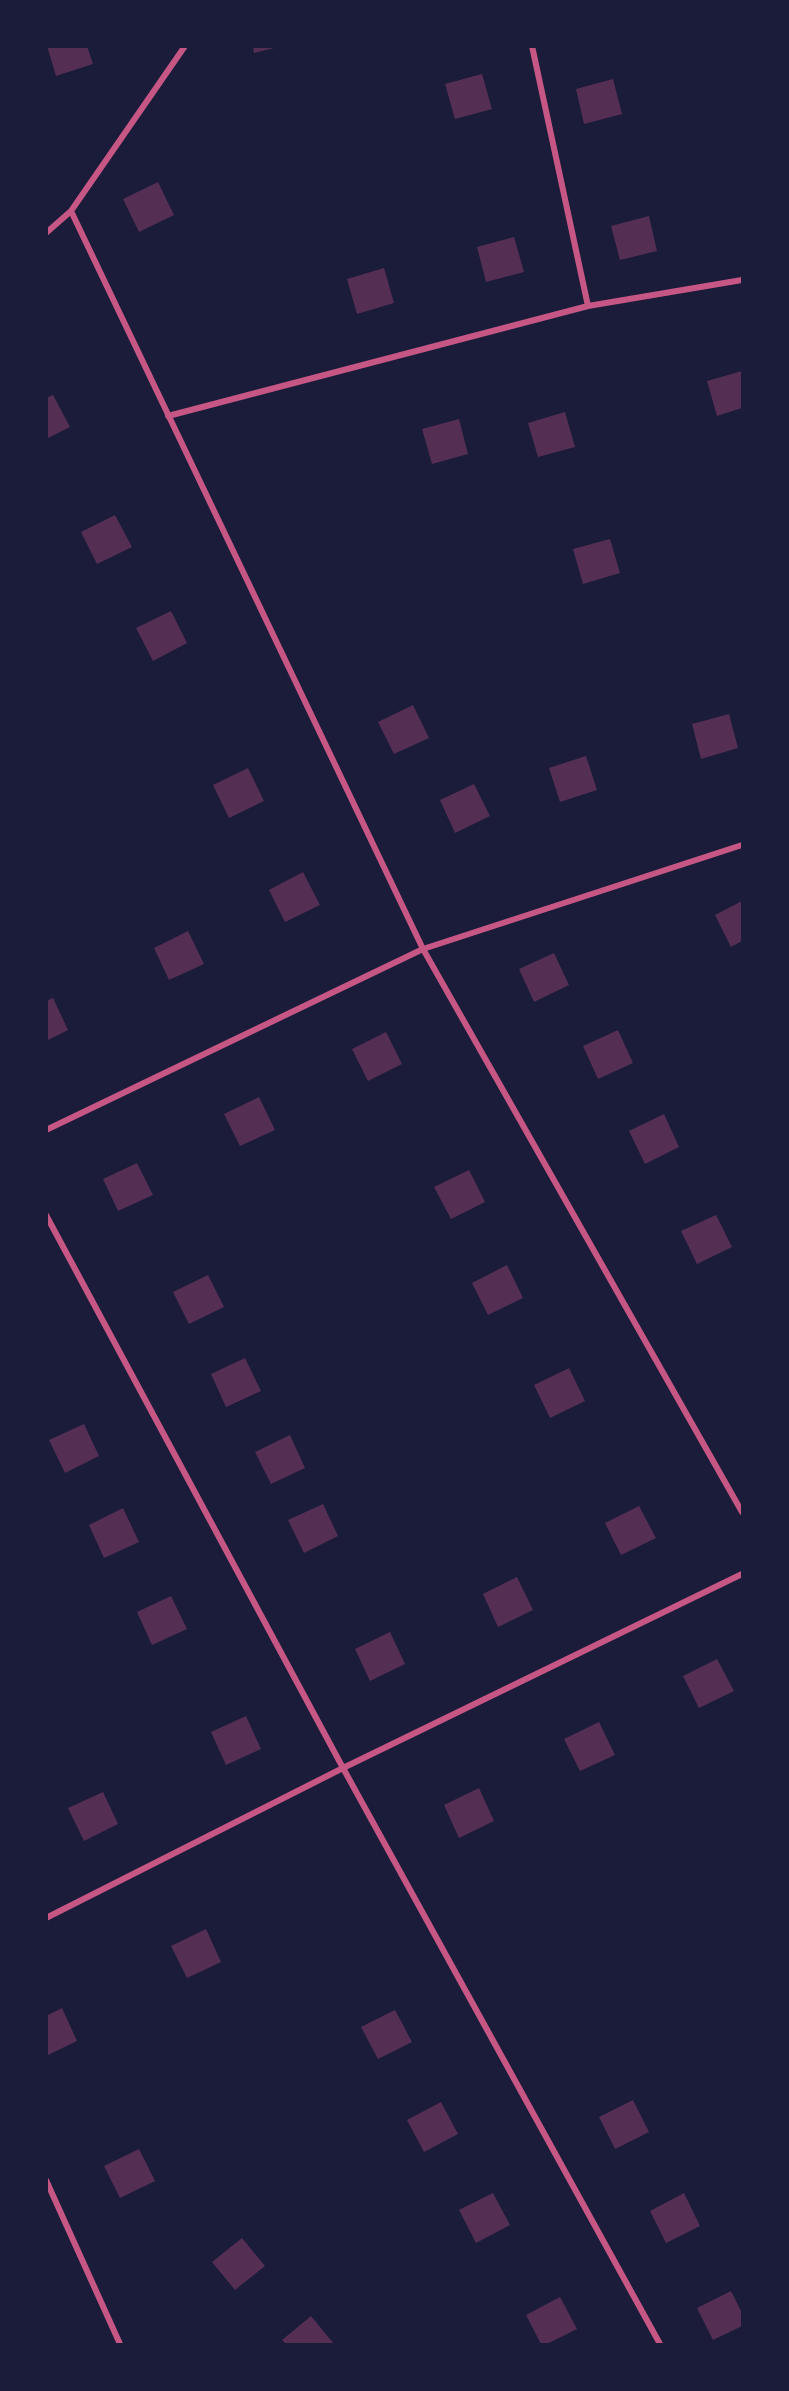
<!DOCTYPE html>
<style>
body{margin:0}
#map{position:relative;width:789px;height:2391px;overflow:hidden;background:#1b1b3a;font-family:Helvetica,sans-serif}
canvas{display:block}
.frame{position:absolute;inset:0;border:48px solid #1b1b3a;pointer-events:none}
</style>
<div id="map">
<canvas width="789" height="2391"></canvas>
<div class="frame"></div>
</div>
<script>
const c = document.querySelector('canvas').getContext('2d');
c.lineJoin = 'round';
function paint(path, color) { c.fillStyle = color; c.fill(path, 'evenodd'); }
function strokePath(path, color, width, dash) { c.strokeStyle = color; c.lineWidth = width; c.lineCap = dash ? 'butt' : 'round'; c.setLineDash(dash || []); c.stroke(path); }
const building = new Path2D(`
 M47,46H87L93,64L56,76Z
 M253,46H278V47L254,53Z
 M482,74L492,109L455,119L445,84Z
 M613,79L622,114L584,124L576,89Z
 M158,182L174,215L139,232L123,199Z
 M649,216L657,251L620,260L611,226Z
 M514,237L524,272L486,282L477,247Z
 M384,268L394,303L357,314L347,279Z
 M742,371V408L717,416L707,381Z
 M53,395L70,427L46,439V398Z
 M565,412L575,447L538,457L528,423Z
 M459,419L468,454L432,464L422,429Z
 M115,515L132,547L97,564L81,532Z
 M610,539L620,573L583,584L573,549Z
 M171,611L187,643L153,661L136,628Z
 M413,705L429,738L394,754L378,722Z
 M729,714L738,748L701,759L692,724Z
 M586,756L597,790L560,802L549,768Z
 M248,768L264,801L229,818L213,785Z
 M474,784L490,816L455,833L440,800Z
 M303,872L320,905L285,922L269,890Z
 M742,901V941L731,947L715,915Z
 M188,931L204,964L169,980L154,948Z
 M554,953L569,985L534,1002L519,969Z
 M53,998L68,1030L46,1041V1001Z
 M618,1030L633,1063L598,1079L583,1046Z
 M386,1032L402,1064L368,1081L352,1049Z
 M259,1097L275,1130L240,1146L224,1114Z
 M664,1114L679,1147L645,1164L629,1131Z
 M137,1163L153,1195L118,1211L103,1179Z
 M469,1170L485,1202L451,1219L434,1187Z
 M716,1215L732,1247L697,1264L681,1231Z
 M507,1265L523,1298L488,1315L472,1283Z
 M208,1275L224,1307L189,1324L173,1292Z
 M245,1358L261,1391L226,1407L211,1374Z
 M569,1368L585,1401L550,1418L534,1385Z
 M84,1424L99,1456L65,1473L49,1440Z
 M290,1435L305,1468L271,1484L255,1452Z
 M323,1504L338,1536L304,1553L288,1520Z
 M639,1506L656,1538L621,1555L605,1523Z
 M123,1508L139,1542L104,1558L89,1525Z
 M517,1577L533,1610L498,1627L483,1594Z
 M171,1596L187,1629L152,1645L137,1612Z
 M390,1632L405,1664L370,1681L355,1649Z
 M717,1659L734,1691L699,1708L683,1676Z
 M246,1716L261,1749L226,1765L211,1732Z
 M599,1722L615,1755L580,1771L564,1739Z
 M479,1788L494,1821L459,1838L444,1805Z
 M103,1792L118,1824L84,1841L68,1808Z
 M206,1929L221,1962L187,1978L171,1946Z
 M62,2008L77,2041L46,2056V2016Z
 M395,2010L412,2042L378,2059L361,2027Z
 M633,2100L649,2132L615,2149L599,2117Z
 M441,2102L458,2134L424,2152L407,2120Z
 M139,2149L155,2181L120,2198L104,2166Z
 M493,2193L510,2225L476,2243L459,2210Z
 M684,2193L700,2226L666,2243L650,2211Z
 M242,2238L265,2266L235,2290L212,2262Z
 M731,2291L742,2313V2326L713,2340L697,2308Z
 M560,2297L577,2329L547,2344H541L526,2315Z
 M311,2316L334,2344H286L282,2340Z`);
const minor = new Path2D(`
 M532,46L588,306
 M71,211L423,949L742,1512
 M46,233L71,211L185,46
 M168,416L588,306L742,280
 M46,1130L423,949L742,845
 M46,1215L343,1768L660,2344
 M46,1918L343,1768L742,1574
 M46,2180L120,2344`);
paint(building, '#542f53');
strokePath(minor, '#c65784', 6);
</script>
